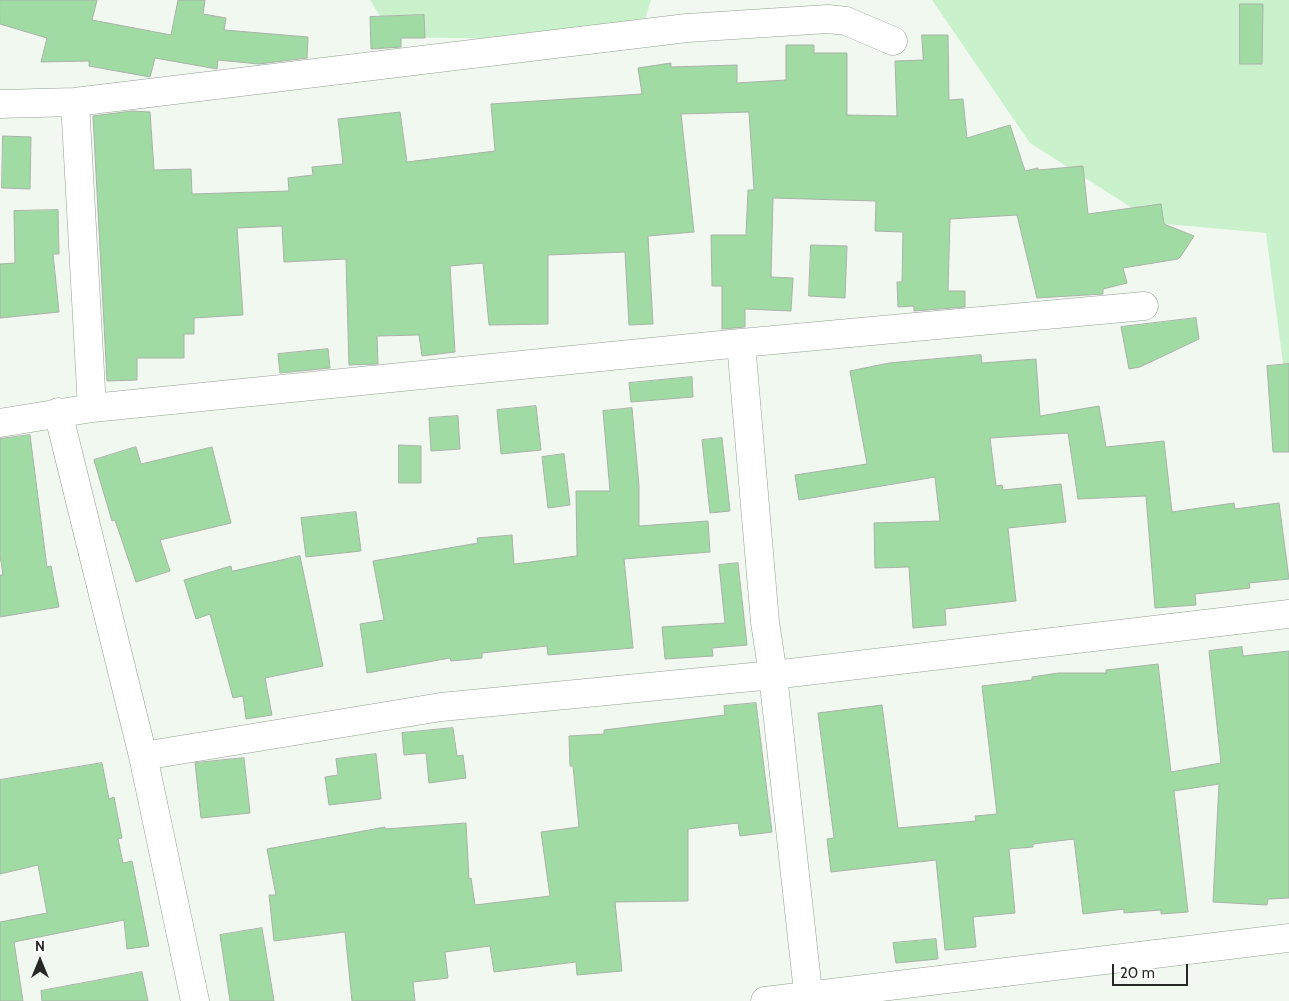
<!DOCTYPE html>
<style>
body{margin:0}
#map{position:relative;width:1289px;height:1001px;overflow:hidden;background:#f0f8f0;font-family:Cabin,sans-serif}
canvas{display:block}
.north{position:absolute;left:15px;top:936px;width:50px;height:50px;-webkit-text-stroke:4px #fff;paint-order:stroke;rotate:0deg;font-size:14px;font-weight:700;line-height:20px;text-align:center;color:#252825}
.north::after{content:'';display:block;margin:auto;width:18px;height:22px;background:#252825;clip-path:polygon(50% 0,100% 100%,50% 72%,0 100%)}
.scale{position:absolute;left:1112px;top:964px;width:76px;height:22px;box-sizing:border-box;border:2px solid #252825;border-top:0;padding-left:6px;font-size:15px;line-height:18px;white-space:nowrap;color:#252825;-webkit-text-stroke:4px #fff;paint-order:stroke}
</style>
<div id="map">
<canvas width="1289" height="1001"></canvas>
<div class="north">N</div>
<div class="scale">20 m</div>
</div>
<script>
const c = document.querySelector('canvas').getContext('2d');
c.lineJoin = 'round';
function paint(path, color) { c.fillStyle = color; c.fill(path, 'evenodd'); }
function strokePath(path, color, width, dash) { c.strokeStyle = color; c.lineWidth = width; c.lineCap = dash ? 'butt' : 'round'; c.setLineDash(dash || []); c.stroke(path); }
const green = new Path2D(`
 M370,0H651L643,26L518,39L393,37Z
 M932,0H1289V437L1287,394L1266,233L1156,223L1030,143Z`);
const building = new Path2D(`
 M0,0H97L92,20L171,35L178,0H205L203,14L226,18L224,30L308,37L307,58L259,64L218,60L217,69L155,58L150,77L89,66V61L41,62L47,38L0,24Z
 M1240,4H1263L1262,64H1240Z
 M424,15L425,38H401V47L371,49L370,17Z
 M922,35H948L949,100L963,99L967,138L1010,125L1025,171L1038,168V170L1083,166L1088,214L1161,204L1164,224L1194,236L1181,256L1178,259L1123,268L1127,283L1103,289V294L1037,298L1017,215L950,219L948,291H965V307L914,311V306L898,307L897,282H902L903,232L875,231L876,201L773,198L771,277L793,278L791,311L745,309V327L722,329V286H712L711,235H746L748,190H754L749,112L681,114L694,232L648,236L653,324L629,325L625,252L548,255V324L489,325L483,263L450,266L455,352L422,356L419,335L377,336L378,364L349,365L346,259L284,262L282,226L237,228L243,315L194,318V334H184V358H137V380L107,381L93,116L132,111L150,112L154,170L191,169L192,194L289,191L288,178L313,175L312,167L343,164L338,119L400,112L407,162L495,151L491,104L642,94L638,68L671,63V67L737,65V83L786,80V45H814V53H847V115L897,116L895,61L923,60Z
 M3,136L31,137L30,189L2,188Z
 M58,210L59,254H53L59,312L0,318V264L15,263L14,211Z
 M811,245L847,246L845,298L809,296Z
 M1196,318L1199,339L1140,367L1129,369L1121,327Z
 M328,349L330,368L280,373L278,354Z
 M981,355L982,363L1036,359L1040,416L1099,406L1106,447L1164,441L1172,512L1234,503L1235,509L1279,503L1289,579L1249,583L1250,588L1195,594L1196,605L1155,608L1146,496L1078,499L1068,433L990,438L996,486L1002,485L1003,490L1061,484L1066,522L1008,528L1016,601L945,609L946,625L913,628L909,567L875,568L874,523L940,521L935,477L799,500L795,475L867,464L850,371L889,363Z
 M1289,364V452H1273L1267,366Z
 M692,377L693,397L631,402L629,383Z
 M536,406L541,450L501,454L497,410Z
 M632,408L639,486V526L708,521L710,552L624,559L633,648L548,655L547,646L482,653V658L451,661L450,658L367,673L360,624L384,620L373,561L478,543L477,538L512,535L514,564L577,556L576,491H610L603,411Z
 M458,416L460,449L431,451L429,418Z
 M30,435L47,567L51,566L59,607L0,617V575H3L0,555V439Z
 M722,438L730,511L710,513L702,440Z
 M399,445L421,446V483H399Z
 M136,447L141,464L212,447L231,523L160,540L170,571L136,582L115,520L112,521L94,460Z
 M564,454L570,505L548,508L542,457Z
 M356,512L361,551L306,557L301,518Z
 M300,556L323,666L265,678L272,715L246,719L243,696L233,698L210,614L196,619L184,580L231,566L232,571Z
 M738,563L747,645L712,648L713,656L665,659L662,627L725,623L719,565Z
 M1242,647L1243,656L1289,651V898L1268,899L1267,905L1213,902L1219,784L1174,791L1188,912L1161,914V910L1124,913V909L1083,914L1074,839L1033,844V847L1009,849L1015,913L973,917L976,947L945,950L936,860L831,872L827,839L834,838L818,713L882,705L898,828L976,821L975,816L997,814L982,686L1032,680V677L1058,673H1106V670L1158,664L1171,772L1221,763L1209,651Z
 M756,703L772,832L740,836L738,823L688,829V901L615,902L622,971L577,975L576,962L494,972L490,946L445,952L448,978L413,982L415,1001H352L345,932L274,941L269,895H276L267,849L385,827V829L466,823L469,879L471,878L475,905L550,896L541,832L579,827L573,766H570L569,736L604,734V730L725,715L724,706Z
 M453,728L457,756L463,755L466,778L429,783L426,753L404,755L402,733Z
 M376,754L381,799L329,805L325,777L338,775L336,759Z
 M244,758L250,813L201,818L195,763Z
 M102,763L109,799L114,797L122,838L118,839L123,863L132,861L149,946L127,949L124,920L14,942L23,1001H0V922L47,913L38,865L0,874V780Z
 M262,928L274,1001H230L220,935Z
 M936,939L938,959L896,963L893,943Z
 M142,972L148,1001H42L41,991Z`);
const minor = new Path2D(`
 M75,102L92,408
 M0,104L75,102L687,28L828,19L846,21L893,41
 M741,343L765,622L773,675L809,1001
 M58,412L143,756L195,1001
 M0,423L92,408L741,343L1144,306
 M143,756L441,707L773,675L1289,614
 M765,1001L1289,938`);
paint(green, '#c9f1cb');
paint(building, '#9fdba2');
strokePath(building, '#aab2aa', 1);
strokePath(minor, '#959d95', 29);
strokePath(minor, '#fff', 28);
</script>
